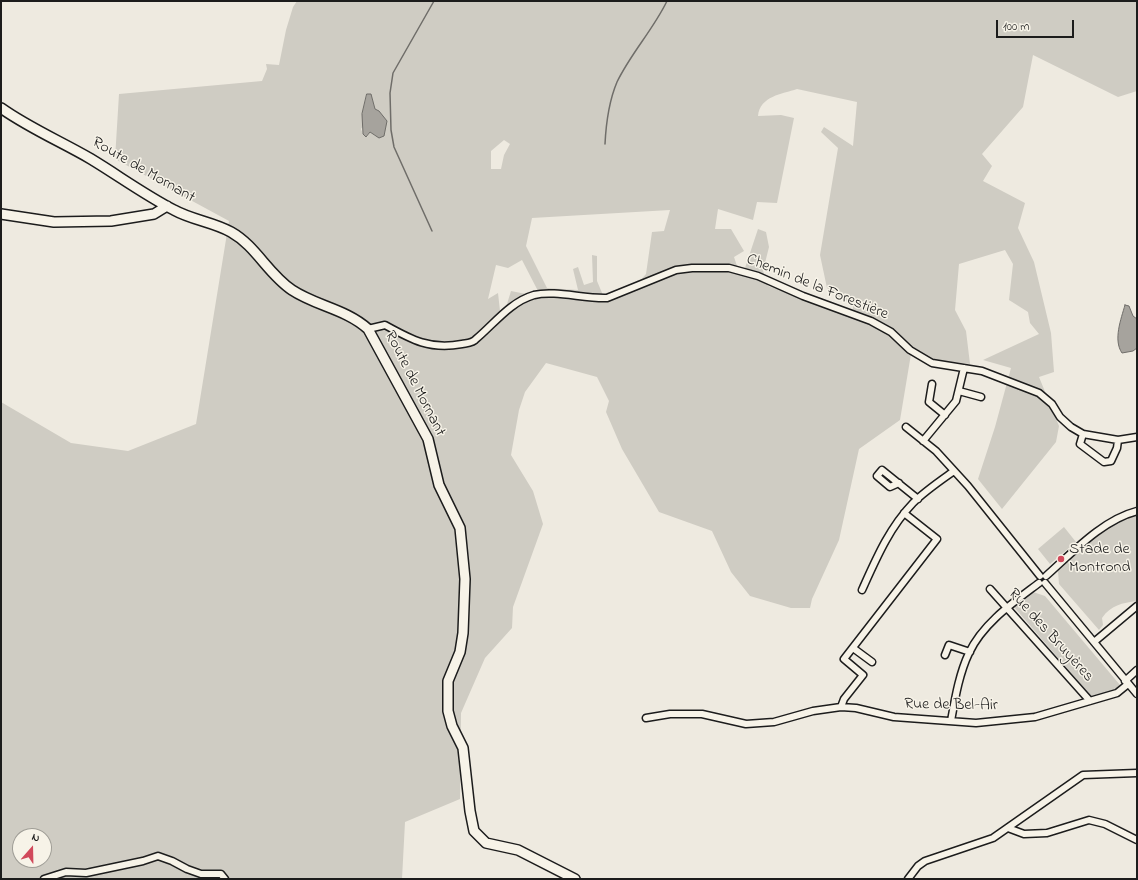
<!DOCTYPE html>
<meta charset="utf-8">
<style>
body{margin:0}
#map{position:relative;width:1138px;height:880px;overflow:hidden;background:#eeeae0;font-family:"Indie Flower",sans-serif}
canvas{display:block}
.frame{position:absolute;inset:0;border:2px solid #1c1c1c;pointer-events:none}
.north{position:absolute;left:12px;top:828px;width:40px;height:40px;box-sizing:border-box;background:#f7f3e8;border:1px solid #9f9d96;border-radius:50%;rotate:20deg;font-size:11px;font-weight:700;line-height:16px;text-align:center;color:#1c1c1c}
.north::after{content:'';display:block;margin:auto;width:14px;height:18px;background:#d1495b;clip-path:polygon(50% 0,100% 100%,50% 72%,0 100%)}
.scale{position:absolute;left:996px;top:20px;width:78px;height:18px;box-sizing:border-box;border:2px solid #1c1c1c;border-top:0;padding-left:5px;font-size:12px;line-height:14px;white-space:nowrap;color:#1c1c1c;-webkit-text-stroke:3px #f7f3e8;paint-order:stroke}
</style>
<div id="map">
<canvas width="1138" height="880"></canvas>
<div class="frame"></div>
<div class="north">N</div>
<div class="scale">100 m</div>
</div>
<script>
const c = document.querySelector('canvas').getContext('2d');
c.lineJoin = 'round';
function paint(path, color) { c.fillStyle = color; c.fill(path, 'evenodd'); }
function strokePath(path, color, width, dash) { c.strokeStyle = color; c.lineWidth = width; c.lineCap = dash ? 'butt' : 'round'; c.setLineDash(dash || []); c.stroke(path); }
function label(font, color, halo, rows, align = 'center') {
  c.font = font + ' "Indie Flower",sans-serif'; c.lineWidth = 3; c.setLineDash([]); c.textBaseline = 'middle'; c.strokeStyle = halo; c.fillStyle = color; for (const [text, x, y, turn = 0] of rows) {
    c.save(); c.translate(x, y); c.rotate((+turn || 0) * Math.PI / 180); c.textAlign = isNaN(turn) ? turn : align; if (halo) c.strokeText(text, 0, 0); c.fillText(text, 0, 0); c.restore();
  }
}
const green = new Path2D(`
 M297,1L309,2L310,1H1137V91L1118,97L1033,55L1023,107L982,154L992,166L983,181L1025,203L1018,228L1034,262L1051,333L1054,372L1039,377L1059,426L1056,442L1002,509L978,479L995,427L1011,368L983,360L1039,334L1030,323L1028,312L1009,300L1013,264L1005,250L959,264L955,310L966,331L970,364L933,360L912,348L900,420L859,449L839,540L812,599L810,608H791L750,596L731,572L712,531L659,512L622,449L606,412L609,401L597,377L546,363L525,392L519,410L511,455L533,491L543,524L513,607L512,628L485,658L461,713L460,799L405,822L402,879H1V402L71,443L128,451L196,424L229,221L115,159L119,94L262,81L267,69L266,64L279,65L286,30L293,7ZM797,89L857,102L853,146L824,127L821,132L838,148L820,255L827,288L853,306V317L768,286L763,271L769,247L766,232L758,229L743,274L739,272L734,257L744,251L731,229H715L718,209L753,220L757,202L777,203L794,118L781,115L758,116C760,96 782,94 797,89ZM372,98L375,109L382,116L384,136H376L370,132L367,137L363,134L361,129L363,126L366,103ZM504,140L510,144L504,155L501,169H491V151ZM670,210L664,231L652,232L646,274L630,292L605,300L597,281V256L592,255L593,282L584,285L578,267L573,269L578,290L547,288L526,246L532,218ZM522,260L538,291L526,294L511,291L507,304L500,311L498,293L488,299L496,265L508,268ZM20,836H44V860H20Z
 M1137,515V601C1122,603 1111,605 1102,618L1103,625L1099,630L1059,584L1058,571C1078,553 1109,520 1137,515Z
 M1064,527L1076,542L1050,564L1038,549Z
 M1033,592L1045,596L1120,685L1110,693L1091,696L1014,607Z`);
const water = new Path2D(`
 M367,94H371L375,109L379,111L387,121L384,136L379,138L370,132L366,137L363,134L362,114Z
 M1125,305L1129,306L1133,316L1137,319V348L1133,351L1122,353C1113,340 1121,319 1125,305Z`);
const stream = new Path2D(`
 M605,144C606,124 609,101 617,82C631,53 653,30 667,1
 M432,231L394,147L391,130L390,93L393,73L434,1`);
const street = new Path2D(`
 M368,329L385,325C412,340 430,350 462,344C467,343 473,343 476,339C494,324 510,302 534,295C555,290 584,299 607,298L676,270L692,268H729L758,276L803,296L871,321L891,332L910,350L932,363L982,371L1039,393L1052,404L1060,417L1071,427L1083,434L1118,440L1137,437
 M932,384L929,402L945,415
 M959,391L981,397
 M906,427L936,451L968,486L1040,576
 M1083,434L1080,444L1104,462L1111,461L1117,448L1118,440
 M923,441L956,401L964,368
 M899,483L890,487L877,476L882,470L918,499
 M1046,576C1072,553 1102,520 1137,511
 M1045,583L1137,694
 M990,589L1090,701
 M862,590C876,559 889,528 913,503C925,491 940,481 954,471
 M1094,642L1137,606
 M853,648L872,662
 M945,655L949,645L970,652
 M1125,681L1137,670
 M841,707L844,699L863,675L844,659L937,539L904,513
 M646,718L670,714H702L746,724L774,722L813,711L841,707L856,708L894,717L976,723L1035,717L1117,693L1128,684
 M951,721C955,699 959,674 969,653C983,623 1014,602 1039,583
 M1008,828L1024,834L1047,833L1089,820L1105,824L1137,840
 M44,879L66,872L86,873L143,861L158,856L172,861L187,869L201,874H221L225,879
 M908,879L918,866L925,861L993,838L1083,775L1137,773`);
const secondary = new Path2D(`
 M1,108C29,128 62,142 91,159C119,176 145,195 174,210C192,220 213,222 231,232C256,246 268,274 292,290C316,306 346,309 368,329L428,439L439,485L460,528L465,579L463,633L460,652L448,681V711L452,726L463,748L470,811L474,831L486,843L518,850L575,879
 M1,214L54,222L111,221L154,214L167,206`);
const markers = [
 [1061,559,4,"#d1495b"]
];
const streetNames = [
 ["Route de Mornant",143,171,30],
 ["Chemin de la Forestière",817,288,22],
 ["Route de Mornant",414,384,63],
 ["Rue des Bruyères",1050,636,48],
 ["Rue de Bel-Air",951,706,1]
];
const poiNames = [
 ["Stade de",1069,550],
 ["Montrond",1069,568]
];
paint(green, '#cfccc3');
paint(water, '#a6a39d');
strokePath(water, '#6f6d69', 1);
strokePath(stream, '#6f6d69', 1.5);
strokePath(street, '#1c1c1c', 9);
strokePath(secondary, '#1c1c1c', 12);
strokePath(street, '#f7f3e8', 6);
strokePath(secondary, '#f7f3e8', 9);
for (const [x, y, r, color] of markers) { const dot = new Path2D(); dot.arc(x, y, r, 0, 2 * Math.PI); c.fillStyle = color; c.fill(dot); strokePath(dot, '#f7f3e8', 1.5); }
label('16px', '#1c1c1c', '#f7f3e8', streetNames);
label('16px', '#1c1c1c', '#f7f3e8', poiNames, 'left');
</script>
